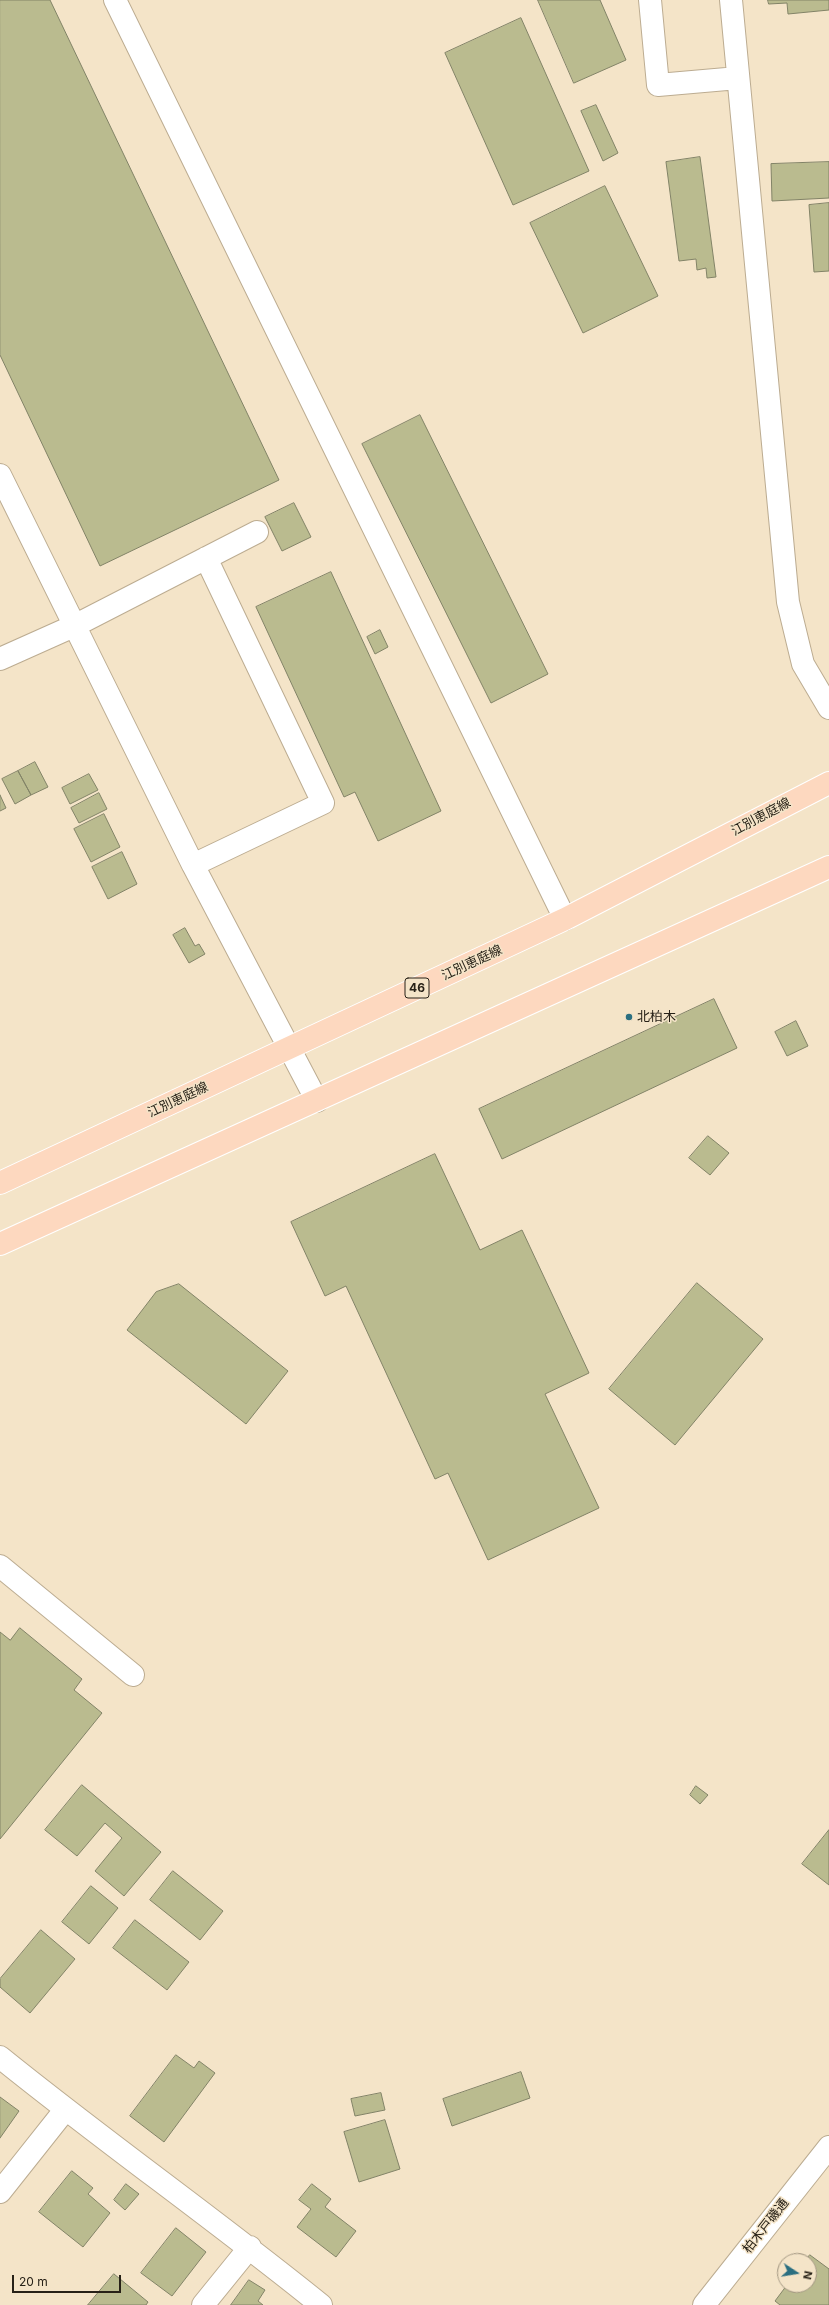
<!DOCTYPE html>
<meta charset="utf-8">
<style>
body{margin:0}
#map{position:relative;width:829px;height:2305px;overflow:hidden;background:#f4e4c8;font-family:Inter,sans-serif}
canvas{display:block}
.north{position:absolute;left:777px;top:2253px;width:40px;height:40px;box-sizing:border-box;background:#f4e4c8;border:1px solid #a29681;border-radius:50%;rotate:102deg;font-size:11px;font-weight:700;line-height:16px;text-align:center;color:#272117}
.north::after{content:'';display:block;margin:auto;width:14px;height:18px;background:#2b6f80;clip-path:polygon(50% 0,100% 100%,50% 72%,0 100%)}
.scale{position:absolute;left:12px;top:2275px;width:109px;height:18px;box-sizing:border-box;border:2px solid #272117;border-top:0;padding-left:5px;font-size:12px;line-height:14px;white-space:nowrap;color:#272117;-webkit-text-stroke:3px #f4e4c8;paint-order:stroke}
</style>
<div id="map">
<canvas width="829" height="2305"></canvas>
<div class="north">N</div>
<div class="scale">20 m</div>
</div>
<script>
const c = document.querySelector('canvas').getContext('2d');
c.lineJoin = 'round';
function paint(path, color) { c.fillStyle = color; c.fill(path, 'evenodd'); }
function strokePath(path, color, width, dash) { c.strokeStyle = color; c.lineWidth = width; c.lineCap = dash ? 'butt' : 'round'; c.setLineDash(dash || []); c.stroke(path); }
function label(font, color, halo, rows, align = 'center') {
  c.font = font + ' Inter,"Noto Sans JP",sans-serif'; c.lineWidth = 3; c.setLineDash([]); c.textBaseline = 'middle'; c.strokeStyle = halo; c.fillStyle = color; for (const [text, x, y, turn = 0] of rows) {
    c.save(); c.translate(x, y); c.rotate((+turn || 0) * Math.PI / 180); c.textAlign = isNaN(turn) ? turn : align; if (halo) c.strokeText(text, 0, 0); c.fillText(text, 0, 0); c.restore();
  }
}
const building = new Path2D(`
 M0,0H50L279,480L100,566L0,355Z
 M538,0H600L626,60L574,83Z
 M768,0H829V10L788,14L787,3L769,4Z
 M521,18L589,171L513,205L445,53Z
 M596,105L618,153L603,161L581,111Z
 M700,157L716,277L707,278L706,268L697,270L696,259L679,261L666,162Z
 M829,162V198L772,201L771,164Z
 M605,186L658,296L583,333L530,223Z
 M829,203V271L814,272L809,205Z
 M420,415L548,674L491,703L362,444Z
 M294,503L311,537L282,551L265,517Z
 M331,572L441,811L378,841L355,792L344,797L256,607Z
 M380,630L388,647L375,654L367,637Z
 M35,762L48,787L31,795L18,771Z
 M18,771L31,795L15,804L2,779Z
 M89,774L98,790L70,804L62,788Z
 M99,793L107,809L79,823L71,808Z
 M0,795L6,808L0,811Z
 M104,814L120,847L91,862L74,829Z
 M122,852L137,884L108,899L92,867Z
 M185,928L195,946L199,944L205,954L189,963L173,935Z
 M714,999L737,1048L502,1159L479,1109Z
 M796,1021L808,1046L787,1056L775,1032Z
 M708,1136L729,1153L710,1175L689,1158Z
 M435,1154L480,1250L522,1230L589,1373L545,1394L599,1508L488,1560L448,1473L435,1479L346,1286L325,1296L291,1222Z
 M697,1283L763,1339L675,1445L609,1389Z
 M179,1284L288,1371L246,1424L127,1330L156,1292Z
 M20,1628L82,1679L74,1690L102,1713L0,1839V1632L10,1640Z
 M82,1785L161,1852L124,1896L95,1871L122,1838L105,1823L77,1856L45,1830Z
 M696,1786L708,1795L700,1804L690,1795Z
 M829,1830V1885L802,1864Z
 M173,1871L223,1911L200,1940L150,1900Z
 M91,1886L118,1908L89,1944L62,1922Z
 M135,1920L189,1962L167,1990L113,1948Z
 M41,1930L75,1959L30,2013L0,1987V1979Z
 M176,2055L194,2068L199,2061L215,2073L164,2142L130,2116Z
 M521,2072L530,2098L452,2126L443,2099Z
 M381,2093L385,2110L355,2116L351,2099Z
 M0,2097L19,2111L0,2138Z
 M385,2120L400,2169L359,2182L344,2132Z
 M72,2171L93,2188L88,2194L110,2213L83,2247L39,2212Z
 M126,2184L139,2194L125,2210L114,2200Z
 M312,2184L331,2199L325,2207L356,2231L336,2257L297,2227L311,2209L299,2200Z
 M176,2228L206,2252L172,2296L141,2273Z
 M810,2255L829,2269V2305H780L775,2301L787,2285H809V2261H805Z
 M114,2274L148,2302L146,2305H88Z
 M249,2280L265,2290L258,2301L263,2305H231Z`);
const minor = new Path2D(`
 M115,0L565,919
 M650,0L658,85L738,78
 M731,0L788,602L803,664L829,708
 M0,475L193,865L317,1101
 M0,659L76,625L257,532
 M193,865L323,803L206,558
 M0,1566L133,1675
 M0,2057C105,2142 216,2220 321,2305
 M0,2192L65,2110
 M203,2305L250,2247
 M704,2305L829,2147`);
const major = new Path2D(`
 M0,1183L565,919L829,783
 M0,1244L829,867`);
const markers = [
 [629,1017,4,"#2b6f80"]
];
const shields = [
 [417,988,24]
];
const shieldNames = [
 ["46",417,988]
];
const streetNames = [
 ["江別恵庭線",761,817,-28],
 ["江別恵庭線",472,963,-25],
 ["江別恵庭線",178,1100,-25],
 ["柏木戸磯通",766,2226,-52]
];
const poiNames = [
 ["北柏木",637,1017]
];
paint(building, '#babb8f');
strokePath(building, '#828367', 1);
strokePath(minor, '#bcac91', 24);
strokePath(major, '#fff', 24);
strokePath(minor, '#fff', 22);
strokePath(major, '#fdd8bf', 22);
for (const [x, y, r, color] of markers) { const dot = new Path2D(); dot.arc(x, y, r, 0, 2 * Math.PI); c.fillStyle = color; c.fill(dot); strokePath(dot, '#f4e4c8', 1.5); }
for (const [x, y, w] of shields) { const box = new Path2D(); box.roundRect(x - w / 2, y - 10, w, 20, 3); c.fillStyle = '#f4e4c8'; c.fill(box); strokePath(box, '#272117', 1); }
label('bold 12px', '#272117', null, shieldNames);
label('13px', '#272117', '#f4e4c8', streetNames);
label('13px', '#272117', '#f4e4c8', poiNames, 'left');
</script>
